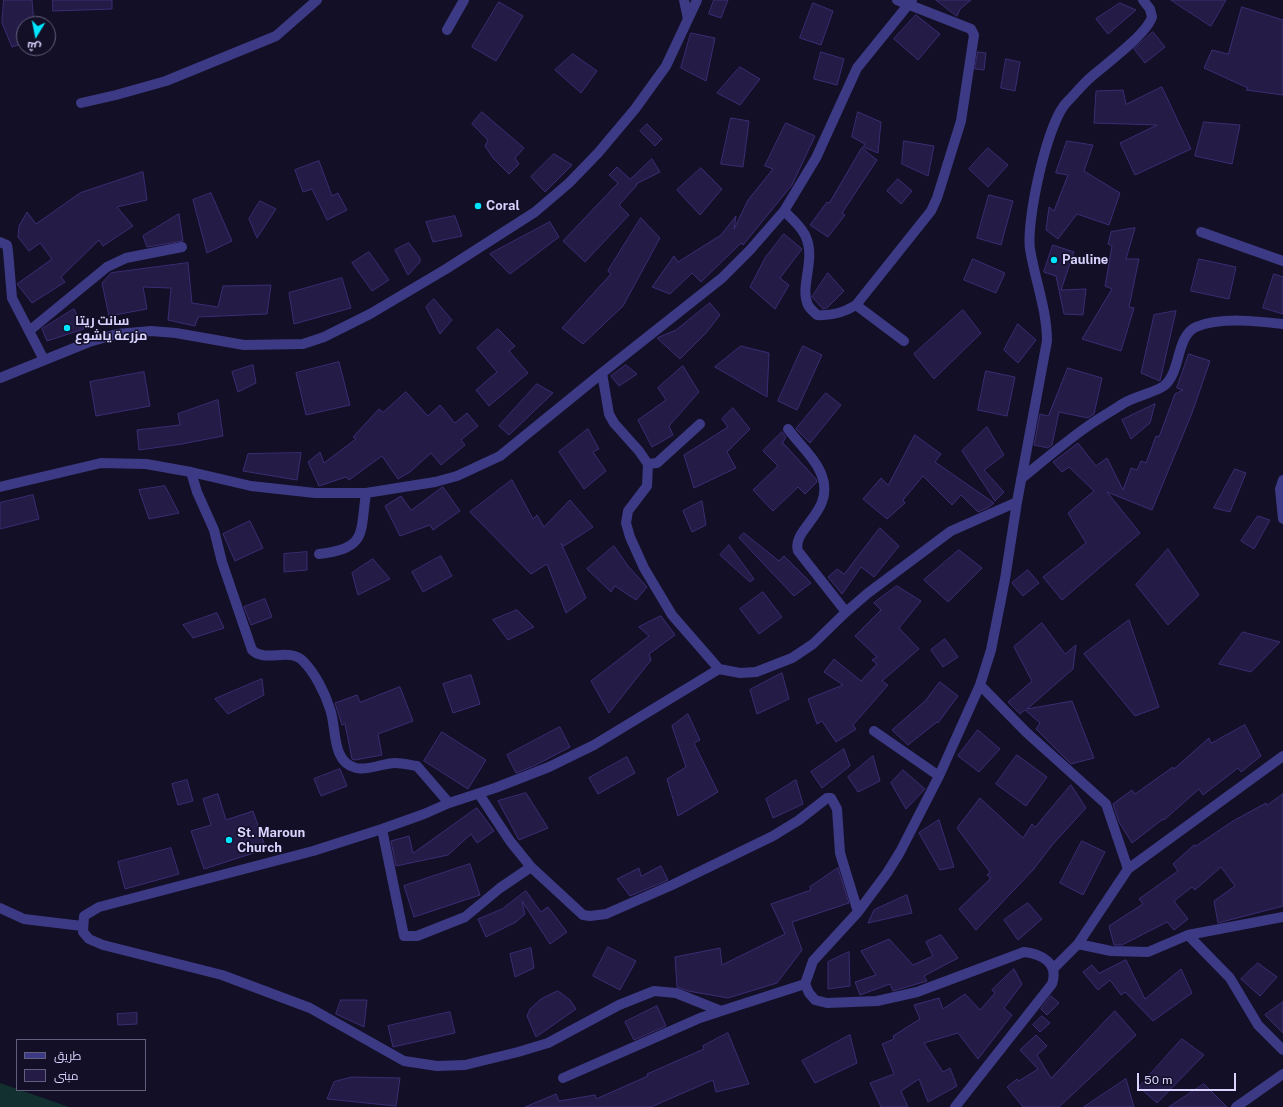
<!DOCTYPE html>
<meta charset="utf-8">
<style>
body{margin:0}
#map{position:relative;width:1283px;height:1107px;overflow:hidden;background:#130f26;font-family:"Public Sans",Cairo,sans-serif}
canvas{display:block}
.legend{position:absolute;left:16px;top:1039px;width:130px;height:52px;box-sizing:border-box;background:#130f26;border:1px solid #625e7d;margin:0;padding:5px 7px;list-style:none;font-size:12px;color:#d9d4ff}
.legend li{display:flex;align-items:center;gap:8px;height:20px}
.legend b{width:20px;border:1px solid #625e7d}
.north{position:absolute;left:16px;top:16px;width:40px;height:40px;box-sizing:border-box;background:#130f26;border:1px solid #625e7d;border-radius:50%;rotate:190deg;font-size:11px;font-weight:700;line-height:16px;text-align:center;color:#d9d4ff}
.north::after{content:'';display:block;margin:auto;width:14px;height:18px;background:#00e5ff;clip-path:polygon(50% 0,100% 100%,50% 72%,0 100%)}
.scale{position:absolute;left:1137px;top:1073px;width:99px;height:18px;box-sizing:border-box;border:2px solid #d9d4ff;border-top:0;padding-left:5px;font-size:12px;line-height:14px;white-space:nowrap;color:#d9d4ff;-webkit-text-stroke:3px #130f26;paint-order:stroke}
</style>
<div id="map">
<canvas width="1283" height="1107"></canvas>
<ul class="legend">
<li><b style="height:5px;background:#3d3a85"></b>طريق</li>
<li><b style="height:11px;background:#241b47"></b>مبنى</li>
</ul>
<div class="north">ش</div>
<div class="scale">50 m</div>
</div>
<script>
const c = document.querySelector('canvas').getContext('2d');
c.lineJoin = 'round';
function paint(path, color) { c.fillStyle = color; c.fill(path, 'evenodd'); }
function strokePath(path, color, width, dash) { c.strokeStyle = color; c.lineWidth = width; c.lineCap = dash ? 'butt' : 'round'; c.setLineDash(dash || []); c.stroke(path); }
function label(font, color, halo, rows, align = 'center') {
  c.font = font + ' "Public Sans",Cairo,sans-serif'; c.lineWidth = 3; c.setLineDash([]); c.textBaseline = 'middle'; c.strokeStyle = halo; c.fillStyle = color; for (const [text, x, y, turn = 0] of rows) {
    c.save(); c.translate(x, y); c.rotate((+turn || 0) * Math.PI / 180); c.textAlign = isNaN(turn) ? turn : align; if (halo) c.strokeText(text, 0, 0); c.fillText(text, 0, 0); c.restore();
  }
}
const green = new Path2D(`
 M0,1083L69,1107H0Z`);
const building = new Path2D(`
 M4,0H32L34,24H24V43L12,47L2,23Z
 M53,0H112V9L53,11Z
 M714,0H728L721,18L709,14Z
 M936,0H971L960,9L957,16Z
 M1171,0H1226L1211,26Z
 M499,2L523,16L496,61L472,47Z
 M813,3L833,11L821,45L800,38Z
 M1120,3L1136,10L1108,34L1096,19Z
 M1242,7L1283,20V95L1246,90L1248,88L1204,68L1212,50L1228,54Z
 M916,15L940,34L918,60L894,39Z
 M1153,32L1165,47L1145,63L1134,49Z
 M691,33L715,38L706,81L681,68Z
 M821,52L844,59L837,85L814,79Z
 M978,52L986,53L984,70L975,69Z
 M573,54L597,71L581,93L555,70Z
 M1006,59L1020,62L1015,91L1001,88Z
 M740,67L760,79L740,105L717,93Z
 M1162,87L1191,149L1135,175L1120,143L1157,125L1094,123L1096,91L1123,90L1126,104Z
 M482,112L524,148L515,158L519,164L509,174L493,158L485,146L488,140L472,124Z
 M858,112L881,122L878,153L863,147L865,144L852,137Z
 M731,118L749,121L743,167L721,164Z
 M1204,122L1240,125L1232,164L1195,156Z
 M786,123L815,136L792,185L743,245L741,243L701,282L692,273L670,294L652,287L674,256L678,262L721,235L736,216L734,229L748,200L773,169L765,166Z
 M647,124L662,139L655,146L640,131Z
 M904,141L934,146L928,176L902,164Z
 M1067,141L1093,145L1084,171L1120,193L1109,225L1077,214L1058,239L1046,230L1049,207L1054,211L1068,175L1056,173Z
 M862,148L877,160L842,213L845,215L828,237L810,225L827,202L829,203Z
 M988,148L1008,165L988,187L969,169Z
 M554,154L572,165L545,192L531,177Z
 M652,159L660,172L636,184L637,185L619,205L629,215L585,262L563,241L618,183L609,175L617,167L630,179Z
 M319,161L332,196L338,193L347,210L327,220L312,189L303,192L295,170Z
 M701,168L722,189L700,215L677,190Z
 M143,172L147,200L117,207L133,226L103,246L99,240L61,277L65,282L32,303L17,284L52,259L40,243L29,251L18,237L19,226L27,212L36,224L80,193Z
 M898,179L912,191L901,204L887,191Z
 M211,193L232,241L207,253L193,200Z
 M989,195L1013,201L1001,245L977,238Z
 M260,201L276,209L257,238L249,219Z
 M179,214L183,241L147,247L143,236Z
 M455,216L462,236L433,242L426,222Z
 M641,218L660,238L623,306L583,344L562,328L611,274L608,271Z
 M550,222L559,237L510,274L490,254Z
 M1135,228L1126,259H1139L1129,307L1134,308L1121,351L1082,339L1112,289L1105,286L1112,246L1108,244L1111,232Z
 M784,234L802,249L780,278L789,285L775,309L750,287L765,258Z
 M409,243L420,258V262L408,275L395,250Z
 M1053,245L1074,252L1061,290L1086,289L1083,315L1064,314L1056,276L1044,272Z
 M369,252L389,280L372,291L352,263Z
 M973,259L1005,273L996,293L964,280Z
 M1199,259L1236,267L1229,299L1191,291Z
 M188,263L192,303L218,307L223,286L271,285L267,314L198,317L195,326L168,320L171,288L143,287L147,309L109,316L102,283L111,273Z
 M828,273L844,291L827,308L823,309L812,297Z
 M1274,274L1283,277V314L1263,308Z
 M342,278L351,308L294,324L289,293Z
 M434,299L452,320L440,334L426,307Z
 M710,303L720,315L706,333L680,359L657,338L676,330Z
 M74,309L84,329L47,341L42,329Z
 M963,310L981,333L934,379L914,354Z
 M1176,311L1160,381L1141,373L1154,315Z
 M1018,324L1036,340L1018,363L1004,350Z
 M498,329L515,346L509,351L528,373L489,406L476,390L497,372L477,348Z
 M741,346L769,353L767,397L715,367Z
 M803,346L822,355L797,410L778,401Z
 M1189,354L1210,361L1192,413L1152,510L1107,492L1140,533L1062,600L1043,577L1086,543L1068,513L1094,491L1069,467L1062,472L1053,462L1078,443L1096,466L1107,458L1123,490L1131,468L1137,470L1141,461L1146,463L1156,436L1159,437L1175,394L1183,390L1177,388Z
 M339,362L350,405L306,415L296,373Z
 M253,365L256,383L238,392L232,372Z
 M626,365L637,374L619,386L611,376Z
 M683,366L699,392L669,426L673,435L652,447L638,420L666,400L658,388Z
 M1068,368L1102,378L1094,414L1088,418L1059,412L1052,445L1048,448L1034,445L1040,414L1048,416Z
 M986,371L1015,377L1007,416L978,410Z
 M144,372L150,406L96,416L90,382Z
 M537,384L553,393L509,435L499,426Z
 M406,392L428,416L440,405L455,423L467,413L478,426L461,440L465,445L441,465L431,453L410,472L398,479L382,456L349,480L346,477L319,486L308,462L320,452L324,463L356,439L353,437L379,409L383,412Z
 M826,393L841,405L810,443L796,429Z
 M218,400L223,436L182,444L139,450L137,430L180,425L178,414Z
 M1155,404L1150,423L1131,439L1122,420Z
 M733,408L750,429L727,452L736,468L694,488L684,455L728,427L722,419Z
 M987,427L1004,455L984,470L1004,492L995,501L962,451Z
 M588,429L599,449L593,452L606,471L584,489L559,452Z
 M782,432L786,437L782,444H784L816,479L817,482L805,494L798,487L773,511L753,490L778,466L763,451Z
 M915,435L941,454L935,462L994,503L989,507L978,512L961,495L952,505L923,476L903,500L905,503L887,519L863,499L881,478L888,485Z
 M301,453L297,480L243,471L248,454Z
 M1235,469L1246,473L1230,512L1214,508Z
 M512,480L533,519L537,515L544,527L570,500L593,527L564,546L561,543L586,598L566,613L547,564L531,574L470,512Z
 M165,486L179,513L149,519L139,490Z
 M443,487L460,511L433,530L430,525L400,536L385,506L401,496L411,510Z
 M33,495L39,519L0,529V503Z
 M702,501L706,525L692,532L683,511Z
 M1258,516L1270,520L1254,549L1241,541Z
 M250,521L263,548L235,561L223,534Z
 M880,528L899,546L874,577L861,567L842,594L828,577L837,569L844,574Z
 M744,533L779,561L784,556L811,583L794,596L739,538Z
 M729,545L754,579L750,582L720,555Z
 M614,546L628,566L647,587L636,600L615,586L611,592L587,569Z
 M1168,549L1199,595L1168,625L1136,585Z
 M959,550L982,568L948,602L924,580Z
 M307,552V570L284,572V554Z
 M441,556L452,576L423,592L412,572Z
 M373,559L390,579L358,595L352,573Z
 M1028,570L1039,583L1023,596L1012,583Z
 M897,586L921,601L899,628L919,649L882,681L888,685L853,725L856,729L836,742L822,721L817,724L808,699L843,685L824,672L834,659L861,681L877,664L872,660L877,657L855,636L881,610L874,603Z
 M763,592L782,617L759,634L740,609Z
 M265,599L272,617L251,625L244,607Z
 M517,610L534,627L508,640L493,620Z
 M217,613L224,628L193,638L183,625Z
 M661,616L675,635L649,654L651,660L609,713L591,681L649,636L639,627Z
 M1129,620L1159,707L1135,716L1084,654Z
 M1042,623L1065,654L1076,645L1073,669L1027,709L1072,701L1094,758L1071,764L1036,729L1040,723L1025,710L1020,714L1008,702L1032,681L1014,647Z
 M1243,632L1280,642L1251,672L1219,664Z
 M945,639L958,657L943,667L931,650Z
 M782,673L789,699L757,714L750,690Z
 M471,675L480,704L453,713L443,684Z
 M262,679L264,695L228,714L215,699Z
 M940,682L958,696L938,723L937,722L908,745L892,730L925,701Z
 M400,687L413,721L378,734L382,755L355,760L352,759L345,724L342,725L335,703L357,695L360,702Z
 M688,714L700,740L694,743L718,792L678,816L667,779L686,767L672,726Z
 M1245,725L1261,756L1241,772L1238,768L1203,795L1199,789L1164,820L1163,819L1132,843L1119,822L1113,804L1132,790L1135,794L1173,767L1174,769L1209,738L1211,743Z
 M560,727L570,747L536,765L516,773L507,755Z
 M978,730L1000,749L979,772L958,756Z
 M442,732L486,760L468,789L424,761Z
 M844,749L850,766L822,788L811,772Z
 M1017,755L1047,777L1026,806L996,784Z
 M873,756L880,781L858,792L848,777Z
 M627,757L635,773L598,794L589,778Z
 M340,769L347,786L321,796L314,779Z
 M903,770L925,789L906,809L891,783Z
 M187,780L193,801L178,805L172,784Z
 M796,780L803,804L773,818L766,799Z
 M1071,785L1086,808L1053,844L1033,870L976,930L959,909L991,878L987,875L990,872L957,828L980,798L1023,838L1032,824L1035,827Z
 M526,793L548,828L519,840L498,801Z
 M218,794L226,820L253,811L266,849L204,869L191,831L211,825L203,799Z
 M1283,794V906L1218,923L1214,901L1235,886L1221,867L1195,890L1192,887L1174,901L1188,919L1174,930L1167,922L1122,945H1114L1109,926L1143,904L1139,899L1178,871L1173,864L1194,845L1196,846L1233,821L1266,803L1267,805Z
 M477,808L494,831L477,843L471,834L448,855L396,866L391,841L409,836L413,853Z
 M939,820L954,867L940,870L919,833Z
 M1082,841L1105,852L1083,895L1060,883Z
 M171,848L179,874L125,889L118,862Z
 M470,864L480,895L414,917L404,886Z
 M661,866L668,880L630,896L617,879L639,868L641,876Z
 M838,868L849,903L792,922L802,950L777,983L728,998L688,991L677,987L675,957L720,948L722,965L785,934L771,904L811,890L810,887Z
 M526,891L541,912L548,907L567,932L550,944L522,901L525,914L516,922L486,937L478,919L502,909Z
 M907,895L912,913L868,923L874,910Z
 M1028,903L1042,919L1018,940L1004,920Z
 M941,935L958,958L924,976L927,981L893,991L890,984L860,995L855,982L876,975L861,951L889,939L913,965L933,956L926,942Z
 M608,947L636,961L620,990L593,976Z
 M531,948L534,968L515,977L510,954Z
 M849,952L850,986L828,989V962Z
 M1126,960L1145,999L1181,969L1192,993L1153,1021L1125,992L1121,995L1110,980L1098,990L1083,972L1092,965L1099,973Z
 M1258,963L1277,977L1260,996L1241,979Z
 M1014,969L1022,984L1004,1008L1012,1015L978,1059L958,1033L924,1043L943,1072L950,1068L957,1086L928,1102L919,1079L901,1091L908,1107H881L870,1083L894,1074L882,1044L894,1039L893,1036L920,1019L914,1005L939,998L943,1009L965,994L980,1010L995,993L992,990Z
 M558,991L570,1000L576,1009L536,1037L527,1016L530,1009L541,999Z
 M1051,996L1059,1003L1047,1015L1041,1009Z
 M341,1000H367L364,1027L336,1014Z
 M1283,1002V1033L1265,1015Z
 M657,1006L666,1026L634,1040L625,1022Z
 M1115,1011L1136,1035L1059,1107H1023L1007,1087L1017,1079L1019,1081L1038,1069L1020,1050L1036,1035L1047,1046L1037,1055L1051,1078Z
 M450,1012L455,1033L393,1047L388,1026Z
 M137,1013V1024L118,1025L117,1014Z
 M1042,1016L1050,1023L1040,1032L1033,1025Z
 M728,1033L749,1084L716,1092L713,1080L651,1107H525L556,1094L559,1101L595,1095L596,1099L648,1076L647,1074L704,1049L703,1046Z
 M850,1035L857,1063L815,1083L802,1061Z
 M1182,1039L1204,1055L1157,1103L1139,1087Z
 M352,1077L400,1078L396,1106L327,1099L334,1082Z
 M1126,1079L1134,1107H1084Z
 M1204,1084L1227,1107H1169Z`);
const minor = new Path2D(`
 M684,0L688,19
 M447,30L464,0
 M81,103L116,95L166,81L276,36L317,0
 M784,211C791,218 800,225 805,235C817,259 799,286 808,305C810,309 814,312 817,315C832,316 843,313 856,305L931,211L937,198L961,121L974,35L971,29L897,0
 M1201,232L1283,261
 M0,242L7,245L8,251L12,298L44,360
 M856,305L904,341
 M29,331L107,267L126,258L182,247
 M602,373L609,414L614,423L639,451L648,464L647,486L628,511L626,523L630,537L644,568L672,615L719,669L740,673L756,672L792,658L813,644L846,612L868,593L951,531L1017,502
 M0,378L89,342L117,334L151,331L176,333L244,345L303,344L324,337L370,314L446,269L535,212L569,183L598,153L635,109L666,66L697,0
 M788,429C799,444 816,459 822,476C835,512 791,529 798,551L846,612
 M648,464L657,463L700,424
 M191,472L197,492L214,530L222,562L252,650C265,663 289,647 303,661C315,673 325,693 330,709C337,728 331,762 356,768C368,771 383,763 395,763C402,763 410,765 417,766L449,803
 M1021,479C1043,461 1065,442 1088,426C1099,418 1112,411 1124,403C1134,397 1159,391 1165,385C1181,371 1176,336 1196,327C1219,317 1258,321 1283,324
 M1283,480L1280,489L1283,519
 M0,487L101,463L146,464L191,472L251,486L315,493H366L435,482L457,476L500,456L602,373L722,278L750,250L784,211L816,158L857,68L912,0
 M319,554C367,548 360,535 366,493
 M719,669L594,745L549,767L495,788L449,803L424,814L382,829L313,851L99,907L84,916L83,932L89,939L103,945L222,975L310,1008L404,1061L437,1066L465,1065L518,1052L548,1043L619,1005L654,991L676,993L721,1011L805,984
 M980,685L1026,732L1106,804L1128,869
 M874,731L939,776
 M382,829L404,936H417L465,917L500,888L531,867L510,841L479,794
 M531,867L583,915L590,916L606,914L672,885L773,836L799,820L827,798H831L837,809L840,853L858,912
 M0,908L24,919L82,926
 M1188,935L1283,917
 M1078,944L1111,951L1148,952L1188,935L1230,978L1258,1025L1283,1050
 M1053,969L1078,944L1128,869L1283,756
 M563,1078L700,1018L721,1011
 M955,1107L1052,984C1059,963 1042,954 1024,952L917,992L877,1001L827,1003L815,1000L809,993L805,984L813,961L858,912L887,873L900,852L939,776L980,685L991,650L1005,579L1017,502L1047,341C1047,310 1035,280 1030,249C1026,221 1047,122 1067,102C1075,94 1082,85 1090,78C1106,64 1146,35 1152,17L1150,9L1143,0
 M1236,1107L1283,1074`);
const markers = [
 [478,206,4,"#00e5ff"],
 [1054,260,4,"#00e5ff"],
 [67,328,4,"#00e5ff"],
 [229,840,4,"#00e5ff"]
];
const poiNames = [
 ["Coral",486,206],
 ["Pauline",1062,260],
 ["سانت ريتا",75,321],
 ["مزرعة ياشوع",75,336],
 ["St. Maroun",237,833],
 ["Church",237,848]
];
paint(green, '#12302f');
paint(building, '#241b47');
strokePath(building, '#3b2d73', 1);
strokePath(minor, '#3d3a85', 10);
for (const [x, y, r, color] of markers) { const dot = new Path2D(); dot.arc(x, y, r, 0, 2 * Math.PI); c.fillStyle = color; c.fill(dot); strokePath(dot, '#130f26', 1.5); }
label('bold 13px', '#d9d4ff', '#130f26', poiNames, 'left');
</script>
